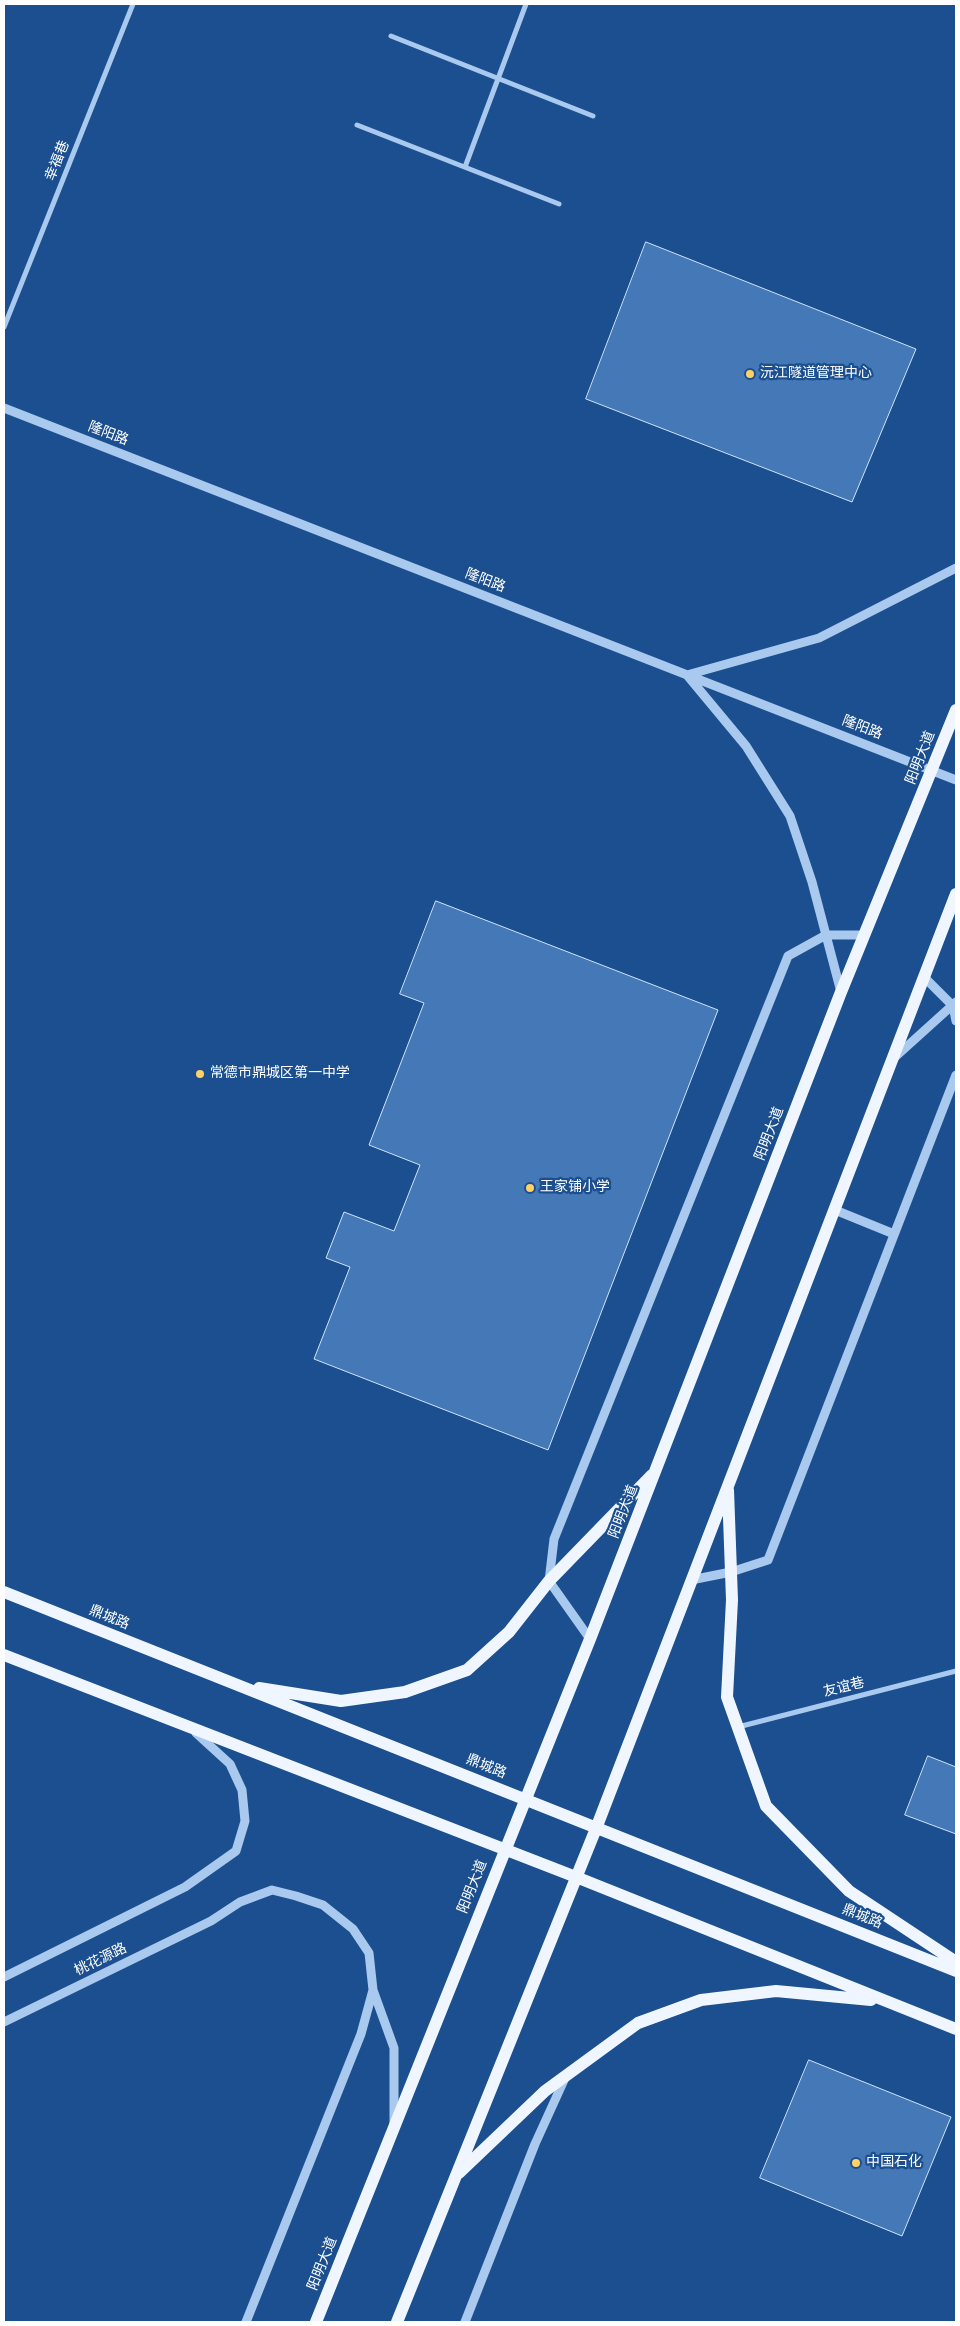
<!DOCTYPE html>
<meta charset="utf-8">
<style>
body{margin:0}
#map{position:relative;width:960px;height:2326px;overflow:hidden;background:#1b4f8f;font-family:"Nunito Sans",sans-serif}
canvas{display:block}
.frame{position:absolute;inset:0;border:5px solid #fff;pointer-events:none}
</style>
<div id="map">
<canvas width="960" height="2326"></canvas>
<div class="frame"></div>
</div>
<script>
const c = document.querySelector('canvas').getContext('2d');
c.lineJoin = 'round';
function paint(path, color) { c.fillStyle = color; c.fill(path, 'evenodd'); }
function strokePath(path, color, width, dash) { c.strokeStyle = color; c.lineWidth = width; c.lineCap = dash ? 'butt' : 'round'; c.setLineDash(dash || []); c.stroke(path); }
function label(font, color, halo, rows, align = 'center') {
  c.font = font + ' "Nunito Sans","Noto Sans SC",sans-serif'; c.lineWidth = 4.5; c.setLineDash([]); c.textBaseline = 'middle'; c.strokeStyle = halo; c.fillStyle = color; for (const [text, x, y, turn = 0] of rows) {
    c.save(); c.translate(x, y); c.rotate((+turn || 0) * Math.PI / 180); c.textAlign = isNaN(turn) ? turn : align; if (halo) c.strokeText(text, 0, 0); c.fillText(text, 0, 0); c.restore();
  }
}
const building = new Path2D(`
 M646,242L916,349L852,502L586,399Z
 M436,901L718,1010L548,1450L314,1359L350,1267L326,1258L344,1212L394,1231L420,1165L369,1145L424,1003L400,994Z
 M928,1756L956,1767V1834L905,1815Z
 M809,2060L951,2117L902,2236L760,2178Z`);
const minor = new Path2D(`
 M391,36L593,116
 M357,125L559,204
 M465,167L526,4
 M4,327L133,4
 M738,1727L956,1671`);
const tertiary = new Path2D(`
 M4,408L956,780
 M924,977L953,1006L956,1021
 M841,992L812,882L790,816L746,746L687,675L819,638L956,568
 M894,1058L956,1002
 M835,1210L894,1234
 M691,1580L731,1572L768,1560L956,1075
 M590,1639L549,1581L554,1539L788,956L826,935H864
 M4,1977L185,1887L236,1851L245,1821L242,1790L230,1764L196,1733
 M4,2022L211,1921L240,1902L272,1890L296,1896L323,1905L353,1929L369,1953L373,1990L394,2048V2122
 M246,2322L361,2034L373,1990
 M465,2322L535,2144L565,2078`);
const primary = new Path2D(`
 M728,1490L732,1600L727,1697L766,1806L849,1891L956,1962
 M4,1592L956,1971
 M4,1655L576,1877L956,2029
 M259,1688L341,1701L405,1692L467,1670L509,1632L549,1581L652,1475
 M459,2173L545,2091L638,2023L701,2000L776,1991L871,2000
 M316,2322L590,1639L841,992L956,710
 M397,2322L597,1826L956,894`);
const markers = [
 [750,374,5,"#ffd166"],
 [200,1074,5,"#ffd166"],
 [530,1188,5,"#ffd166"],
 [856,2163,5,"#ffd166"]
];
const streetNames = [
 ["幸福巷",58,161,-68],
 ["隆阳路",108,434,21],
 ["隆阳路",485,581,21],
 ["隆阳路",862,728,21],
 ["阳明大道",921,758,-68],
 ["阳明大道",770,1134,-69],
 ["阳明大道",624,1512,-69],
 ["鼎城路",109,1618,22],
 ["友谊巷",844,1688,-14],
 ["鼎城路",486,1767,22],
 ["阳明大道",473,1887,-68],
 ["鼎城路",862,1917,22],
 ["桃花源路",101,1960,-26],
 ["阳明大道",323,2264,-68]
];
const poiNames = [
 ["沅江隧道管理中心",760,374],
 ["常德市鼎城区第一中学",210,1074],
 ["王家铺小学",540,1188],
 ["中国石化",866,2163]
];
paint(building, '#4478b7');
strokePath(building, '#cfe3fa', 1);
strokePath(minor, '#a9c9ee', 5);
strokePath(tertiary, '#a9c9ee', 9);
strokePath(primary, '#f0f6ff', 12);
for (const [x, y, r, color] of markers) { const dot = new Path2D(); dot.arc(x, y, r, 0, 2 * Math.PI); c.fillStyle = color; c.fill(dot); strokePath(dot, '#1b4f8f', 2); }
label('14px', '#fff', '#1b4f8f', streetNames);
label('14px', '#fff', '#1b4f8f', poiNames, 'left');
</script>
